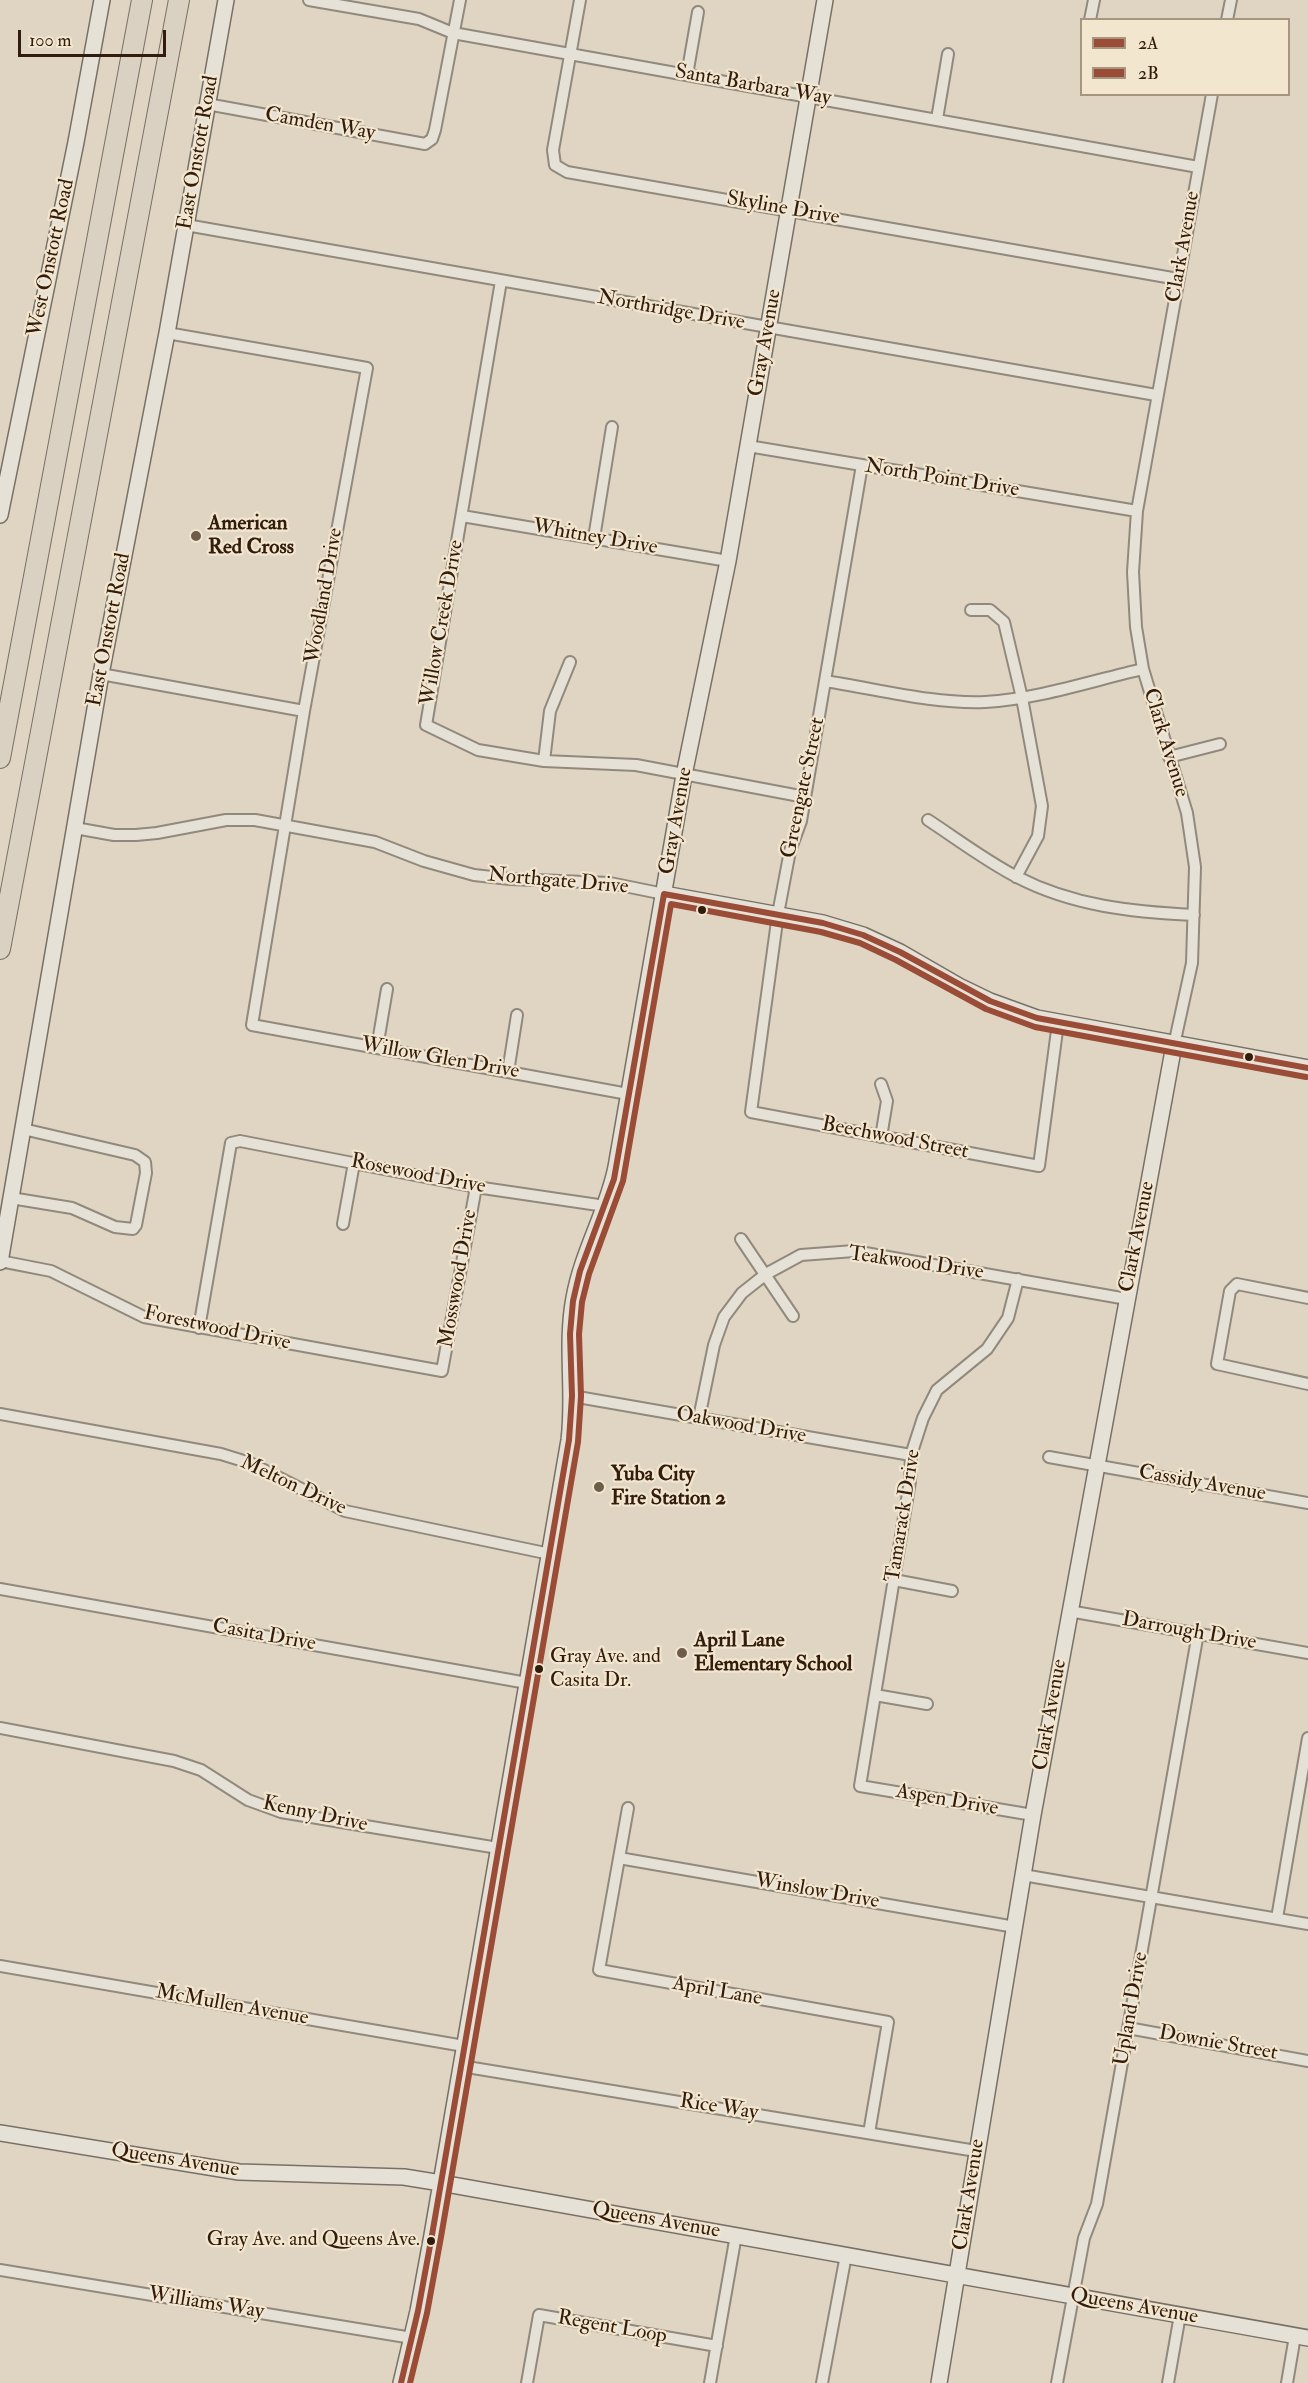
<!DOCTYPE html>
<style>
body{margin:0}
#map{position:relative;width:1308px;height:2383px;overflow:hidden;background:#dfd5c2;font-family:"IM FELL Double Pica",serif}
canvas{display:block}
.legend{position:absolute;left:1080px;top:18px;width:210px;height:78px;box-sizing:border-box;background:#f3e6cf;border:2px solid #a69581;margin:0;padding:8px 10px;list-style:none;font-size:18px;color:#321c0d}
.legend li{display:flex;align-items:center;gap:12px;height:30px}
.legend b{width:30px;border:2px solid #a69581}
.scale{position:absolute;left:18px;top:30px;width:148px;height:27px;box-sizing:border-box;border:3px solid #321c0d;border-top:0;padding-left:8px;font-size:18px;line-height:21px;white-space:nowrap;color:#321c0d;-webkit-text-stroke:4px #f3e6cf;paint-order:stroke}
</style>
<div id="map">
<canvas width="1308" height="2383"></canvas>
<ul class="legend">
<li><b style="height:8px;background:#9a4c36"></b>2A</li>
<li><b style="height:8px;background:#9a4c36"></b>2B</li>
</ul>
<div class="scale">100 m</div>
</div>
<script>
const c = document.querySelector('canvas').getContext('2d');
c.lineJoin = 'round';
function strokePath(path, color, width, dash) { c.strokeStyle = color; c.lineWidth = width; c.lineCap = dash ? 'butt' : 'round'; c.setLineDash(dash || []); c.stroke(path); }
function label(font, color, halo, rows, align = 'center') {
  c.font = font + ' "IM FELL Double Pica",serif'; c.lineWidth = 4.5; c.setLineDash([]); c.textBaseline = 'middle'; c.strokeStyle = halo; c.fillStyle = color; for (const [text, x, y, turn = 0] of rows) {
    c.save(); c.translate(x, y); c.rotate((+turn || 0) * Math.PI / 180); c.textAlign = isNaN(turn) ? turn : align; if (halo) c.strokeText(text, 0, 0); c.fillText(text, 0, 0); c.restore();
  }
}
const street = new Path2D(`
 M309,0L419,19L453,33L1198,167
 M580,0L553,150L555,165L567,172L1178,279
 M1090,20L1094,0
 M1227,20L1231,0
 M687,75L698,12
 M207,104L425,144L432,139L435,130L460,0
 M937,119L948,54
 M186,225L1156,395
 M501,281L426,725L478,750L544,761L636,765L805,797
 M167,333L367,368L304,711L252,1025L628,1094
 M748,446L1137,511
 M862,465L801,821L790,851L778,914L751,1112L1039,1166L1058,1023
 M462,516L728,561
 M594,538L612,427
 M971,610H990L1004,622L1022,698L1042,806L1038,836L1016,877
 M101,674L304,711
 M825,681C878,689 932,704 985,702C1038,699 1091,681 1143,669
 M1169,757L1220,744
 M544,761L550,711L570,662
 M928,820C957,839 986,861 1017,877C1073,906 1132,912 1194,915
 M75,828L114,835H136L157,833L226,820H255L375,842L424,861L474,875L510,879L610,883L664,894
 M1174,1045L1192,963L1195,867L1187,813L1143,669L1136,627L1133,572L1137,511L1212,94
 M377,1048L387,989
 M508,1072L517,1015
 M881,1084L887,1101L881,1137
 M11,1198L72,1208L115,1227L133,1229L136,1225L146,1173L145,1162L135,1155L23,1129
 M343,1224L354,1163
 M741,1239L793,1316
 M0,1261L51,1271L144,1317L442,1371L476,1187
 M1018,1279L1008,1318L987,1349L937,1390L923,1418L911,1455L910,1481L860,1786L1033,1815
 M1308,1298L1237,1284L1230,1291L1217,1364L1308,1384
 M199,1328L231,1143L240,1141L476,1187L605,1206
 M572,1396L911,1455
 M0,1414L221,1454L250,1463L345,1511L550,1554
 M699,1418L714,1345L724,1317L742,1293L766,1274L801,1255L854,1251L1127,1299
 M1049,1457L1308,1503
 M894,1580L952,1591
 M0,1589L527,1683
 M1069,1611L1308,1653
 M875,1695L927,1704
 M0,1728L174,1761L201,1770L248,1800L281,1812L498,1848
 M628,1808L599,1970L888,2022L869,2133
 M619,1858L1015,1927
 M1023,1875L1308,1924
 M1277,1918L1308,1738
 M0,1966L464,2046
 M1128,2028L1308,2061
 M461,2066L976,2151
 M0,2270L412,2338
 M527,2383L539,2315L717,2346
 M710,2383L736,2235
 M822,2383L846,2255
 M1057,2383L1084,2238L1097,2204L1198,1633
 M1168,2383L1180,2315
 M1287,2383L1295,2336`);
const secondary = new Path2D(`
 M0,515L76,142L102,0
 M664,894L823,923L863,935L900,952L959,986L990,1001L1037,1018L1308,1068
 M0,1262L101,674L167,333L226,0
 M0,2133L239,2172L404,2177L441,2183L1308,2338
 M401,2383L418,2311L432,2235L569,1440C575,1393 565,1345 574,1298C582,1252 607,1212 616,1167L684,775L728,561L825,0
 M939,2383L1033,1815L1174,1045`);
const highway = new Path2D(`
 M0,758L142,0
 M0,949L179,0`);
const bus1 = new Path2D(`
 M401,2383L418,2311L432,2235L569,1440L572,1396L570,1334L573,1301L580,1271L614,1179L664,894L823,923L863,935L900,952L990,1001L1037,1018L1308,1068`);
const bus2 = new Path2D(`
 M410,2383L427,2313L441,2237L578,1442L581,1396L579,1334L582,1302L589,1274L623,1181L671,904L821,932L860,943L896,960L986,1009L1035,1027L1306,1077`);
const markers = [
 [196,536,6,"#6f5d4c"],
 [702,910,5,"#321c0d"],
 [1249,1057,5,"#321c0d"],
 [599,1487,6,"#6f5d4c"],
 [682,1653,6,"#6f5d4c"],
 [539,1669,5,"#321c0d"],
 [431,2241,5,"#321c0d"]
];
const busNames = [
 ["Gray Ave. and",550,1658],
 ["Casita Dr.",550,1682],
 ["Gray Ave. and Queens Ave.",420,2241,"right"]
];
const streetNames = [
 ["Santa Barbara Way",753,86,10],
 ["Camden Way",320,125,10],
 ["East Onstott Road",199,153,-80],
 ["Skyline Drive",783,209,10],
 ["Clark Avenue",1184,247,-80],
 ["West Onstott Road",52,258,-78],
 ["Northridge Drive",671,311,10],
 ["Gray Avenue",766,343,-80],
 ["North Point Drive",942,479,9],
 ["Whitney Drive",595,538,10],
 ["Woodland Drive",325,596,-80],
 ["Willow Creek Drive",443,623,-80],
 ["East Onstott Road",110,630,-79],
 ["Clark Avenue",1165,743,73],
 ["Greengate Street",804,788,-78],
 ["Gray Avenue",677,821,-80],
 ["Northgate Drive",558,882,5],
 ["Willow Glen Drive",440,1059,10],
 ["Beechwood Street",895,1139,11],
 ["Rosewood Drive",418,1175,11],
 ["Clark Avenue",1138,1237,-79],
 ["Teakwood Drive",916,1264,8],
 ["Mosswood Drive",459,1279,-80],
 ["Forestwood Drive",217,1329,12],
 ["Oakwood Drive",741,1426,10],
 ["Cassidy Avenue",1202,1484,10],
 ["Melton Drive",293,1486,25],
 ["Tamarack Drive",904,1516,-81],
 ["Darrough Drive",1189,1632,10],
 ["Casita Drive",264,1636,10],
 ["Clark Avenue",1051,1715,-80],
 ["Aspen Drive",947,1801,10],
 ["Kenny Drive",315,1815,12],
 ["Winslow Drive",817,1892,10],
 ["April Lane",717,1992,10],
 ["McMullen Avenue",232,2006,10],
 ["Upland Drive",1132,2009,-80],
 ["Downie Street",1218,2044,10],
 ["Rice Way",719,2108,9],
 ["Queens Avenue",175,2161,9],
 ["Clark Avenue",970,2195,-81],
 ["Queens Avenue",656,2221,10],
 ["Williams Way",206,2304,9],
 ["Queens Avenue",1134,2307,10],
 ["Regent Loop",612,2328,10]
];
const poiNames = [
 ["American",208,524],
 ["Red Cross",208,548],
 ["Yuba City",611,1475],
 ["Fire Station 2",611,1499],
 ["April Lane",694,1641],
 ["Elementary School",694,1665]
];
strokePath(street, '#92897d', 14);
strokePath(secondary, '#797065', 18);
strokePath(highway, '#797065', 22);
strokePath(street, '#e6e1d7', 10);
strokePath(secondary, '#e6e1d7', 15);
strokePath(highway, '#dad1c2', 20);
strokePath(bus1, '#9a4c36', 6);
strokePath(bus2, '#9a4c36', 6);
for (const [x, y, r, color] of markers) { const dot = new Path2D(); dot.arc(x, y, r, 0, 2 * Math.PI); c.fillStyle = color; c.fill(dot); strokePath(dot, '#f3e6cf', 2); }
label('20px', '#321c0d', '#f3e6cf', busNames, 'left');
label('21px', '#321c0d', '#f3e6cf', streetNames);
label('bold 21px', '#321c0d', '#f3e6cf', poiNames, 'left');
</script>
